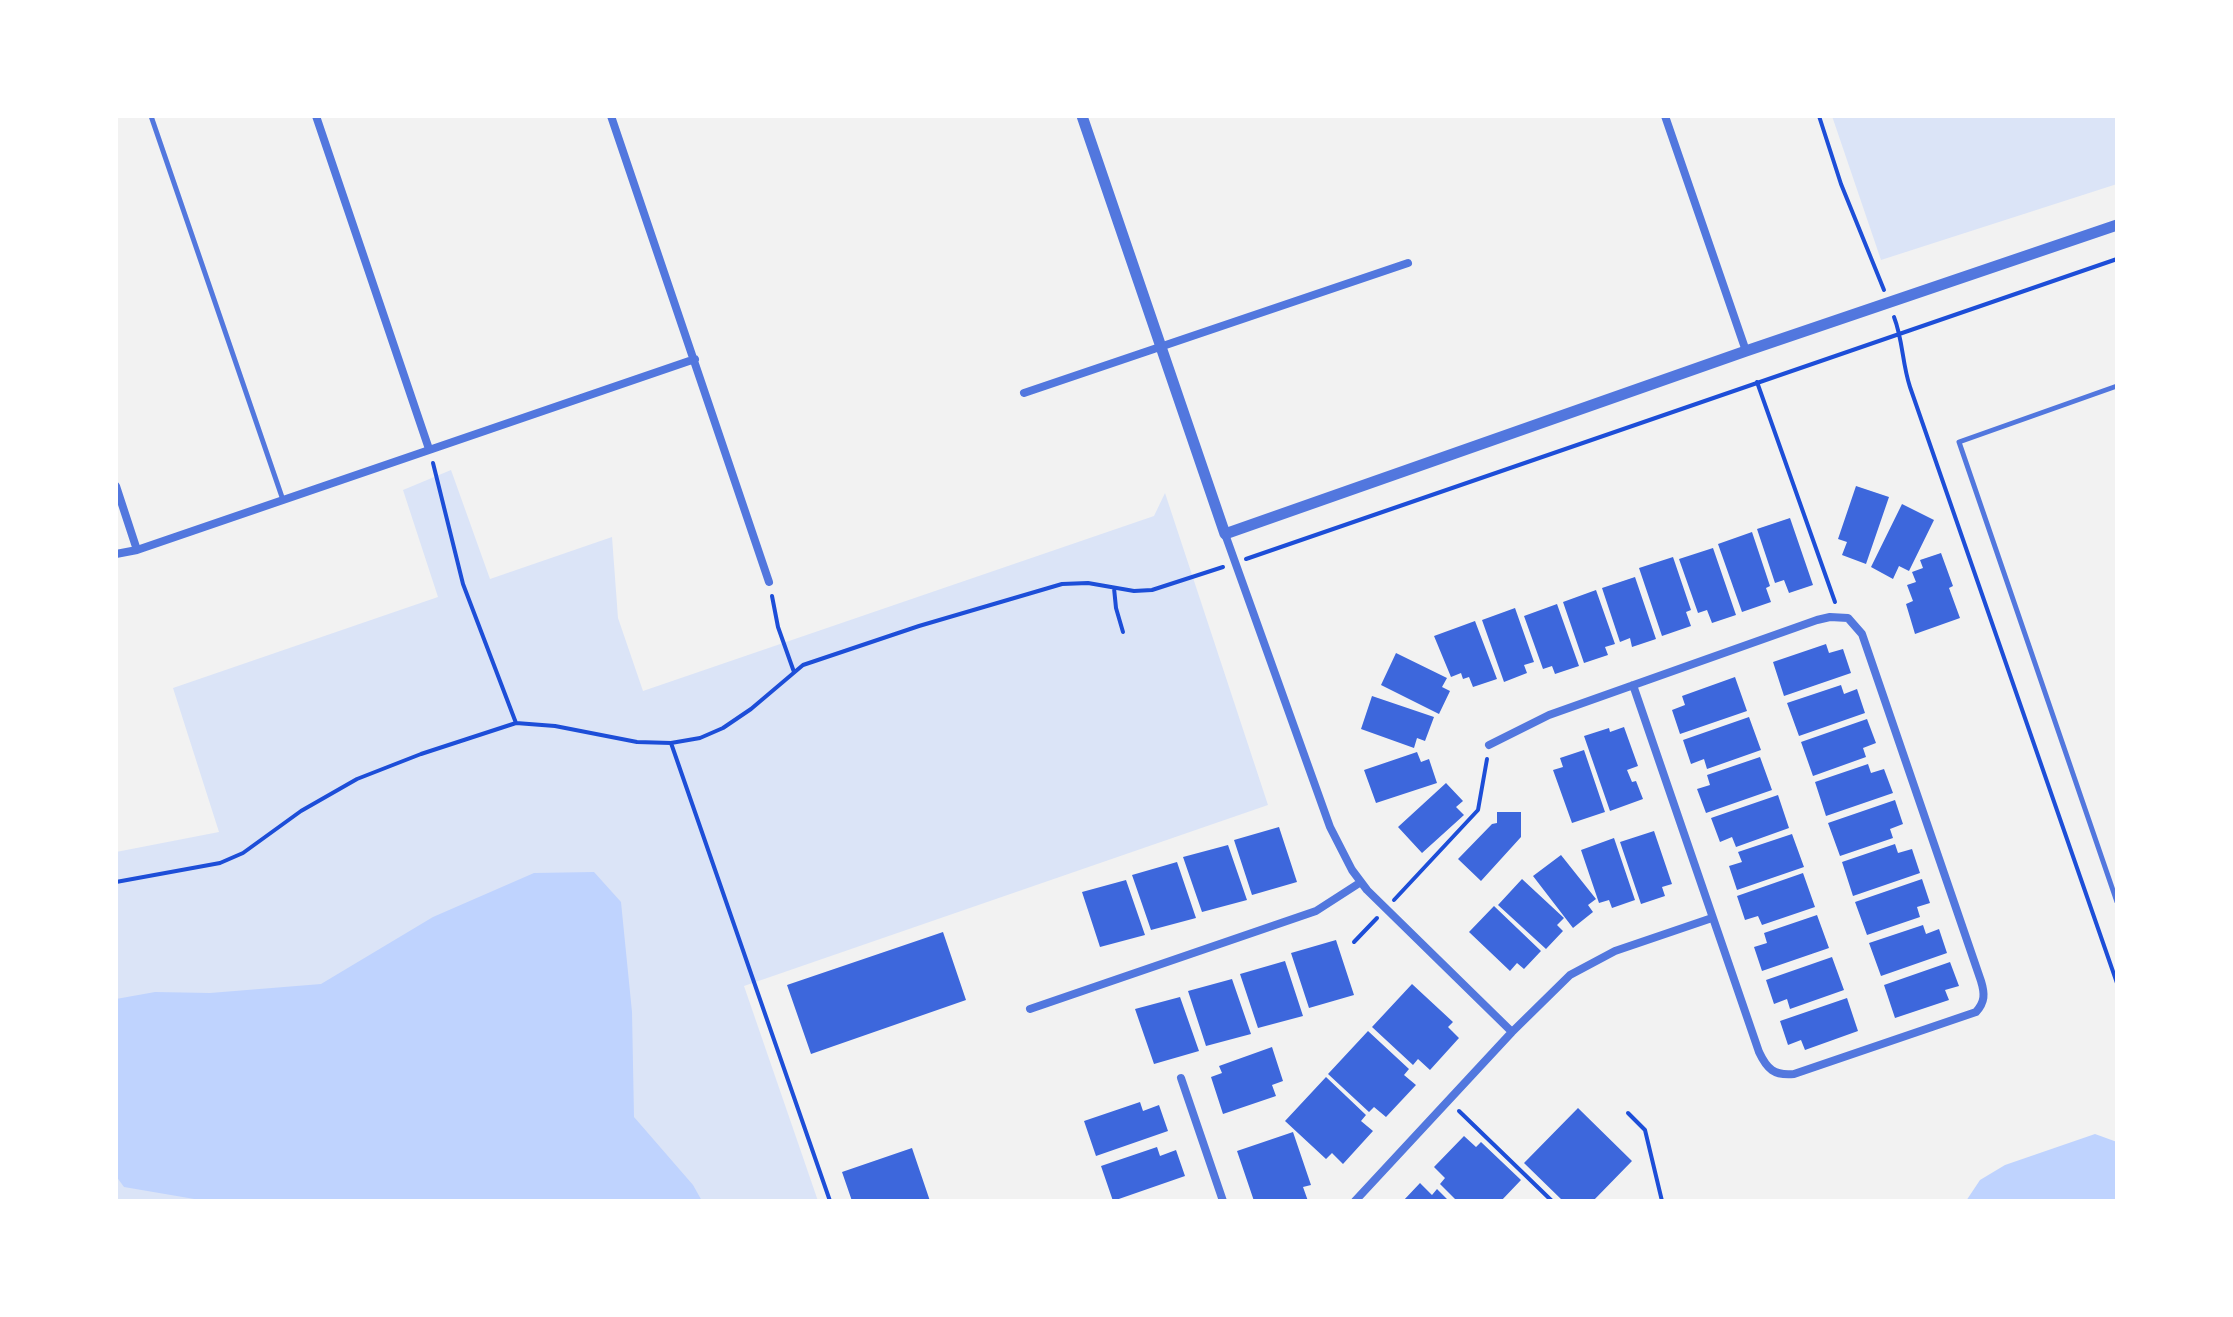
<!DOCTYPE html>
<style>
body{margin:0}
#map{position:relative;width:2233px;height:1317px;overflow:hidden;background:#f2f2f2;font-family:"Varela Round",sans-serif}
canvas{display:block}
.frame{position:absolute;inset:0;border:118px solid #fff;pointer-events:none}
</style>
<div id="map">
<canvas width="2233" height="1317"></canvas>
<div class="frame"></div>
</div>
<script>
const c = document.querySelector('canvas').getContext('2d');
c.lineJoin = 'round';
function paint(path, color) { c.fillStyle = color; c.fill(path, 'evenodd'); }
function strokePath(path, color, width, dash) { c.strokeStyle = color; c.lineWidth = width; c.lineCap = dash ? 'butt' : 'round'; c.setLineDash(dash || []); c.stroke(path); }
const green = new Path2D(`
 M1832,116H2117V184L1881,260Z
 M451,470L490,579L612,537L618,618L643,691L1154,516L1165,493L1268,805L744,986L818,1201H116V852L219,832L173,688L438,597L403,490Z`);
const water = new Path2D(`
 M594,872L621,902L632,1012L634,1117L693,1185L702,1201H206L124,1187L116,1176V999L155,992L210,993L321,984L433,917L534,873Z
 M2095,1134L2117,1142V1201H1966L1980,1180L2005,1165Z`);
const building = new Path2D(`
 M1856,486L1889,497L1866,564L1842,555L1847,542L1838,539Z
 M1902,504L1934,520L1909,571L1899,566L1893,579L1871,567Z
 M1790,518L1813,585L1789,593L1784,580L1775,583L1757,529Z
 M1752,532L1770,586L1766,588L1771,602L1742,612L1718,544Z
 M1713,548L1736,615L1712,623L1707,610L1698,613L1679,559Z
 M1941,553L1953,586L1949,588L1960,618L1915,634L1906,604L1913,601L1907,585L1916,582L1912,572L1923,568L1920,560Z
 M1673,557L1691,610L1686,612L1691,626L1662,636L1639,568Z
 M1635,577L1656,639L1632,647L1630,638L1620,642L1602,588Z
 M1596,590L1615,644L1605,647L1608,655L1584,663L1563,602Z
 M1557,604L1579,666L1555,674L1552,666L1543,669L1524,616Z
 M1515,608L1534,662L1524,665L1527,673L1504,682L1482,620Z
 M1475,621L1497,679L1473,687L1469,677L1463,679L1461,673L1451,677L1434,636Z
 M1826,644L1829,653L1843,649L1851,673L1784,696L1773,662Z
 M1396,653L1447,678L1442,687L1450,691L1439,714L1381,685Z
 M1735,677L1747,711L1680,734L1672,710L1685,705L1682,696Z
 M1841,685L1844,694L1857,689L1865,713L1799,736L1787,703Z
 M1372,696L1434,717L1425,741L1417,738L1414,748L1361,729Z
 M1749,717L1761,750L1707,769L1704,759L1691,764L1683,740Z
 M1867,719L1876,743L1863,748L1866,757L1813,776L1801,742Z
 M1624,727L1638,766L1627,770L1632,782L1636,781L1643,799L1610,811L1584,736L1609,728L1610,732Z
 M1584,750L1605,812L1572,823L1553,770L1563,767L1560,758Z
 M1417,752L1421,762L1429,759L1437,783L1376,803L1364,770Z
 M1760,757L1772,790L1706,813L1697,789L1710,785L1707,775Z
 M1868,764L1871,773L1884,769L1893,793L1826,816L1815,782Z
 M1446,783L1463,801L1456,807L1464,815L1422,853L1398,827Z
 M1778,795L1789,828L1736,847L1732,837L1720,842L1711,818Z
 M1895,800L1903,824L1890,829L1893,838L1840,856L1828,823Z
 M1497,812H1521V837L1481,881L1458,859L1492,824L1497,823Z
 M1279,827L1297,882L1252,895L1234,840Z
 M1654,831L1672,884L1662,887L1665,896L1641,904L1620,842Z
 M1792,834L1804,867L1737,890L1729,866L1742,862L1738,852Z
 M1614,838L1635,900L1612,908L1609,900L1599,903L1581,850Z
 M1895,844L1898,853L1912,849L1920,873L1853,896L1842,862Z
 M1228,845L1247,900L1202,912L1183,857Z
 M1561,855L1596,899L1588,905L1593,912L1573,928L1533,876Z
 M1177,862L1196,918L1151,930L1132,875Z
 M1803,873L1815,907L1762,925L1758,916L1745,920L1737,896Z
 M1522,879L1564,918L1557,925L1563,931L1546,949L1498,905Z
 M1922,879L1930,903L1917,907L1920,917L1867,935L1855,902Z
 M1126,880L1145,935L1100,947L1082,892Z
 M1494,906L1541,951L1524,969L1517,963L1510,971L1469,932Z
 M1817,915L1829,948L1762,971L1754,947L1767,943L1764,933Z
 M1923,925L1926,934L1939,929L1947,953L1881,976L1869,943Z
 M943,932L966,1000L811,1054L787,985Z
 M1336,940L1354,995L1309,1008L1291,953Z
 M1832,957L1844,990L1790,1009L1787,999L1774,1004L1766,980Z
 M1285,961L1303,1016L1258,1028L1240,974Z
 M1950,962L1959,986L1945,990L1949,1000L1895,1018L1884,985Z
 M1232,979L1251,1034L1206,1046L1188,991Z
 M1412,984L1453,1022L1448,1027L1459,1038L1430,1070L1418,1059L1413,1065L1372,1027Z
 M1180,997L1199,1051L1154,1064L1135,1009Z
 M1847,998L1858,1031L1805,1050L1801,1040L1788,1045L1780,1021Z
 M1368,1031L1409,1069L1404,1075L1416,1085L1386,1117L1374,1107L1369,1112L1328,1074Z
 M1272,1047L1283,1081L1272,1085L1276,1096L1223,1114L1211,1077L1222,1073L1219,1066Z
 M1326,1077L1366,1115L1361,1121L1373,1131L1343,1164L1332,1153L1326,1159L1285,1121Z
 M1140,1102L1143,1111L1159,1105L1168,1131L1096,1156L1084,1121Z
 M1578,1108L1632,1161L1593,1201H1563L1524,1163Z
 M1293,1132L1311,1185L1303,1187L1308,1201H1254L1237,1151Z
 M1464,1136L1476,1147L1481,1142L1521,1180L1501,1201H1457L1440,1184L1445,1178L1434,1167Z
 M1157,1147L1160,1156L1176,1150L1185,1176L1113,1201L1101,1166Z
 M912,1148L930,1201H852L842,1172Z
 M1420,1183L1432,1195L1437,1189L1449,1201H1403Z`);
const path = new Path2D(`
 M1819,116L1841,184L1884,290
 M1894,317C1903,340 1902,363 1910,387L2117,983
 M1757,382L1835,602
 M433,463L463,584L516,723
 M1246,559L2117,259
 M1114,588L1116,608L1123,632
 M772,596L778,627L794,672
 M671,743L830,1201
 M116,882L220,863L243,853L301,811L357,779L421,754L516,723L555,726L637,742L671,743L700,738L723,728L751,709L803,665L919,626L1062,584L1088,583L1134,591L1152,590L1223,567
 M1394,900L1478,810L1487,759
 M1354,942L1377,918
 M1459,1111L1552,1201
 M1628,1113L1645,1130L1662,1201`);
const service = new Path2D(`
 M151,116L283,500
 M2117,386L1959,442L2117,902`);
const minor = new Path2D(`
 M316,116L429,449
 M611,116L769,582
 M1665,116L1746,351
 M1024,393L1408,263
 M116,486L137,550
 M1225,534L1330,827L1352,870L1367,890L1512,1032
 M116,554L137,550L695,359
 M1489,745L1549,715L1817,620L1830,617L1848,618L1862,634L1981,981C1985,994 1985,1002 1976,1012L1794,1074C1774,1076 1767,1069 1759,1052L1633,685
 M1030,1009L1316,911L1361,882
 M1181,1078L1223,1201
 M1355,1201L1512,1032L1570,975L1615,951L1712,918`);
const tertiary = new Path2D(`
 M1082,116L1225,534L1746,351L2117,225`);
paint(green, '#dbe4f7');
paint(water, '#bfd3fe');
paint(building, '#3d67dc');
strokePath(path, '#1d4ed8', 4);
strokePath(service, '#5277de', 5);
strokePath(minor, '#5277de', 8);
strokePath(tertiary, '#5277de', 11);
</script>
